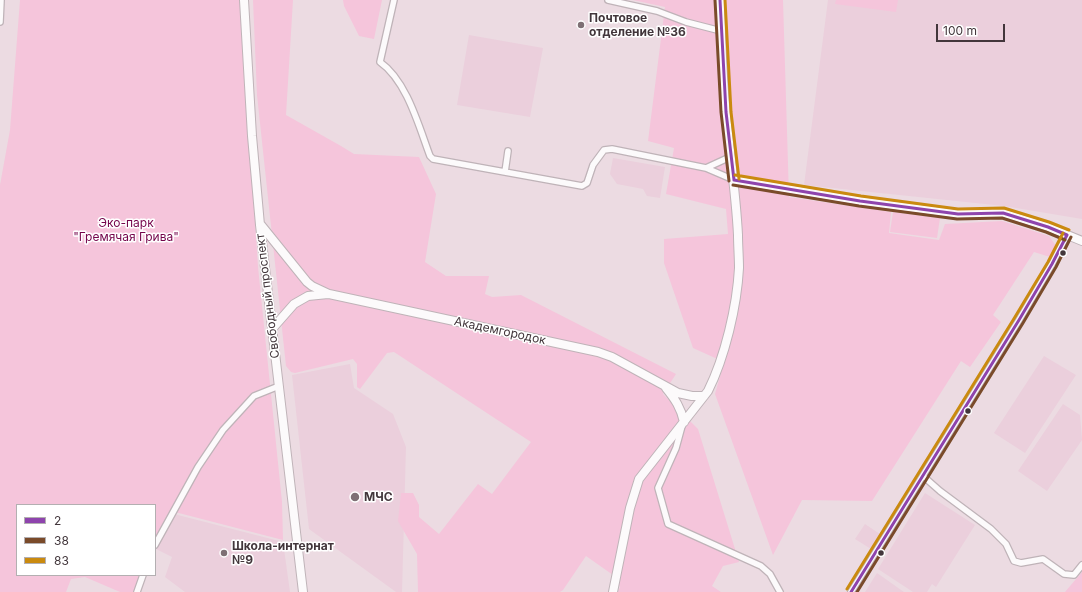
<!DOCTYPE html>
<meta charset="utf-8">
<style>
body{margin:0}
#map{position:relative;width:1082px;height:592px;overflow:hidden;background:#ecdbe2;font-family:Inter,sans-serif}
canvas{display:block}
.legend{position:absolute;left:16px;top:504px;width:140px;height:72px;box-sizing:border-box;background:#fff;border:1px solid #b3afb1;margin:0;padding:5px 7px;list-style:none;font-size:12px;color:#42363b}
.legend li{display:flex;align-items:center;gap:8px;height:20px}
.legend b{width:20px;border:1px solid #b3afb1}
.scale{position:absolute;left:936px;top:24px;width:69px;height:18px;box-sizing:border-box;border:2px solid #42363b;border-top:0;padding-left:5px;font-size:12px;line-height:14px;white-space:nowrap;color:#42363b;-webkit-text-stroke:3px #fff;paint-order:stroke}
</style>
<div id="map">
<canvas width="1082" height="592"></canvas>
<ul class="legend">
<li><b style="height:5px;background:#8e44ad"></b>2</li>
<li><b style="height:5px;background:#7a4b2a"></b>38</li>
<li><b style="height:5px;background:#ca8a0f"></b>83</li>
</ul>
<div class="scale">100 m</div>
</div>
<script>
const c = document.querySelector('canvas').getContext('2d');
c.lineJoin = 'round';
function paint(path, color) { c.fillStyle = color; c.fill(path, 'evenodd'); }
function strokePath(path, color, width, dash) { c.strokeStyle = color; c.lineWidth = width; c.lineCap = dash ? 'butt' : 'round'; c.setLineDash(dash || []); c.stroke(path); }
function label(font, color, halo, rows, align = 'center') {
  c.font = font + ' Inter,sans-serif'; c.lineWidth = 3; c.setLineDash([]); c.textBaseline = 'middle'; c.strokeStyle = halo; c.fillStyle = color; for (const [text, x, y, turn = 0] of rows) {
    c.save(); c.translate(x, y); c.rotate((+turn || 0) * Math.PI / 180); c.textAlign = isNaN(turn) ? turn : align; if (halo) c.strokeText(text, 0, 0); c.fillText(text, 0, 0); c.restore();
  }
}
const built = new Path2D(`
 M828,0H1082V219L1004,206L804,185Z
 M469,35L543,48L530,117L457,105Z
 M613,158L665,167L660,198L647,196L643,189L617,184L610,174Z
 M1044,356L1076,375L1025,453L994,433Z
 M350,364L354,388L393,414L406,447L402,592H396L309,529L292,375Z
 M1063,404L1080,415L1082,440L1047,491L1018,471Z
 M925,493L975,525L936,587L932,584L927,592H913L878,569Z
 M174,514L283,542L290,592H185L165,577L172,557L156,549Z
 M865,524L880,534L871,549L855,539Z
 M877,573L904,592H865Z`);
const green = new Path2D(`
 M20,0H240L258,267L282,502L283,540L171,511L155,540V505H17V575H140L135,592H120L85,577L71,579L66,592H0V185L10,130Z
 M253,0H293L286,115L341,146L354,154L419,157L436,194L425,262L446,276H489L485,294L492,297L521,295L676,374L663,394L698,429L739,562L723,566L712,586L721,592H618L620,587L613,575L586,556L563,590L560,592H418L417,554L398,521L401,493H413L419,505V517L439,534L478,484L492,494L531,442L394,352L387,353L360,389L357,387V364L353,359L295,373L291,372L286,366L257,95Z
 M343,0H382L374,39L359,36L344,6Z
 M633,0H783L789,197L891,212L889,233L939,240L945,224L1002,221L1049,236L1056,246L1050,257L1034,252L993,315L1001,322L970,367L961,361L872,501L802,500L773,555L715,394L724,362L693,348L664,263V239L728,234L726,209L666,194L674,148L648,141L665,7Z
 M836,0H898L896,12L835,4Z
 M893,212L940,218L937,238L890,232Z
 M1082,572V592H1065Z`);
const street = new Path2D(`
 M394,0L380,62C407,81 419,127 430,156L433,159L582,186L587,183L593,165L604,150L612,149L706,168L734,180
 M608,0L657,11L686,22L721,31
 M0,22L1,0
 M706,168L730,157
 M505,172L508,151
 M682,426L676,448L658,488L668,524L761,566L770,574L780,592
 M923,476L940,491L991,529L1006,544L1014,561L1021,563L1043,559L1064,574L1074,575L1082,565
 M155,545L198,467L223,430L254,396L279,386
 M137,592L143,575
 M851,592L1019,320L1052,264L1067,235`);
const secondary = new Path2D(`
 M244,0L252,136L260,225L303,592
 M734,180L860,201L958,214L1003,213L1048,227L1082,241
 M261,225L307,282L312,286L329,294L598,352L612,357L678,393L692,396H704
 M272,329L294,304L308,296L328,294
 M666,388C675,399 681,408 684,422
 M613,592L630,508L639,479L708,391C725,357 737,306 739,268C739,257 738,246 738,235C736,195 730,155 726,115C722,77 721,38 720,0`);
const bus1 = new Path2D(`
 M720,0L726,112L734,180
 M734,180L860,201L958,214L1003,213L1048,227L1067,235
 M851,592L1019,320L1052,264L1067,235`);
const bus2 = new Path2D(`
 M715,0L721,112L729,181
 M733,185L859,206L957,219L1002,218L1046,232L1065,240
 M857,592L1023,323L1056,267L1071,237`);
const bus3 = new Path2D(`
 M725,0L731,112L739,179
 M735,175L861,196L958,209L1004,208L1049,222L1069,230
 M847,589L1015,317L1048,262L1063,233`);
const markers = [
 [581,25,4,"#7e7075"],
 [1063,253,3.5,"#42363b"],
 [968,411,3.5,"#42363b"],
 [355,497,5,"#7e7075"],
 [224,553,4,"#7e7075"],
 [881,553,3.5,"#42363b"]
];
const poiNames = [
 ["Почтовое",589,18],
 ["отделение №36",589,32],
 ["МЧС",364,497],
 ["Школа-интернат",232,546],
 ["№9",232,560]
];
const parkNames = [
 ["Эко-парк",126,223],
 ["\"Гремячая Грива\"",126,237]
];
const streetNames = [
 ["Свободный проспект",268,296,-97],
 ["Академгородок",500,331,12]
];
paint(built, '#ebcfdc');
paint(green, '#f5c5db');
strokePath(street, '#bfb3b8', 8);
strokePath(secondary, '#bfb3b8', 10);
strokePath(street, '#fcfafb', 5.5);
strokePath(secondary, '#fcfafb', 8);
strokePath(bus1, '#8e44ad', 3);
strokePath(bus2, '#7a4b2a', 3);
strokePath(bus3, '#ca8a0f', 3);
for (const [x, y, r, color] of markers) { const dot = new Path2D(); dot.arc(x, y, r, 0, 2 * Math.PI); c.fillStyle = color; c.fill(dot); strokePath(dot, '#fff', 1.5); }
label('bold 12px', '#42363b', '#fff', poiNames, 'left');
label('12px', '#74044b', '#fff', parkNames);
label('12px', '#42363b', '#fff', streetNames);
</script>
